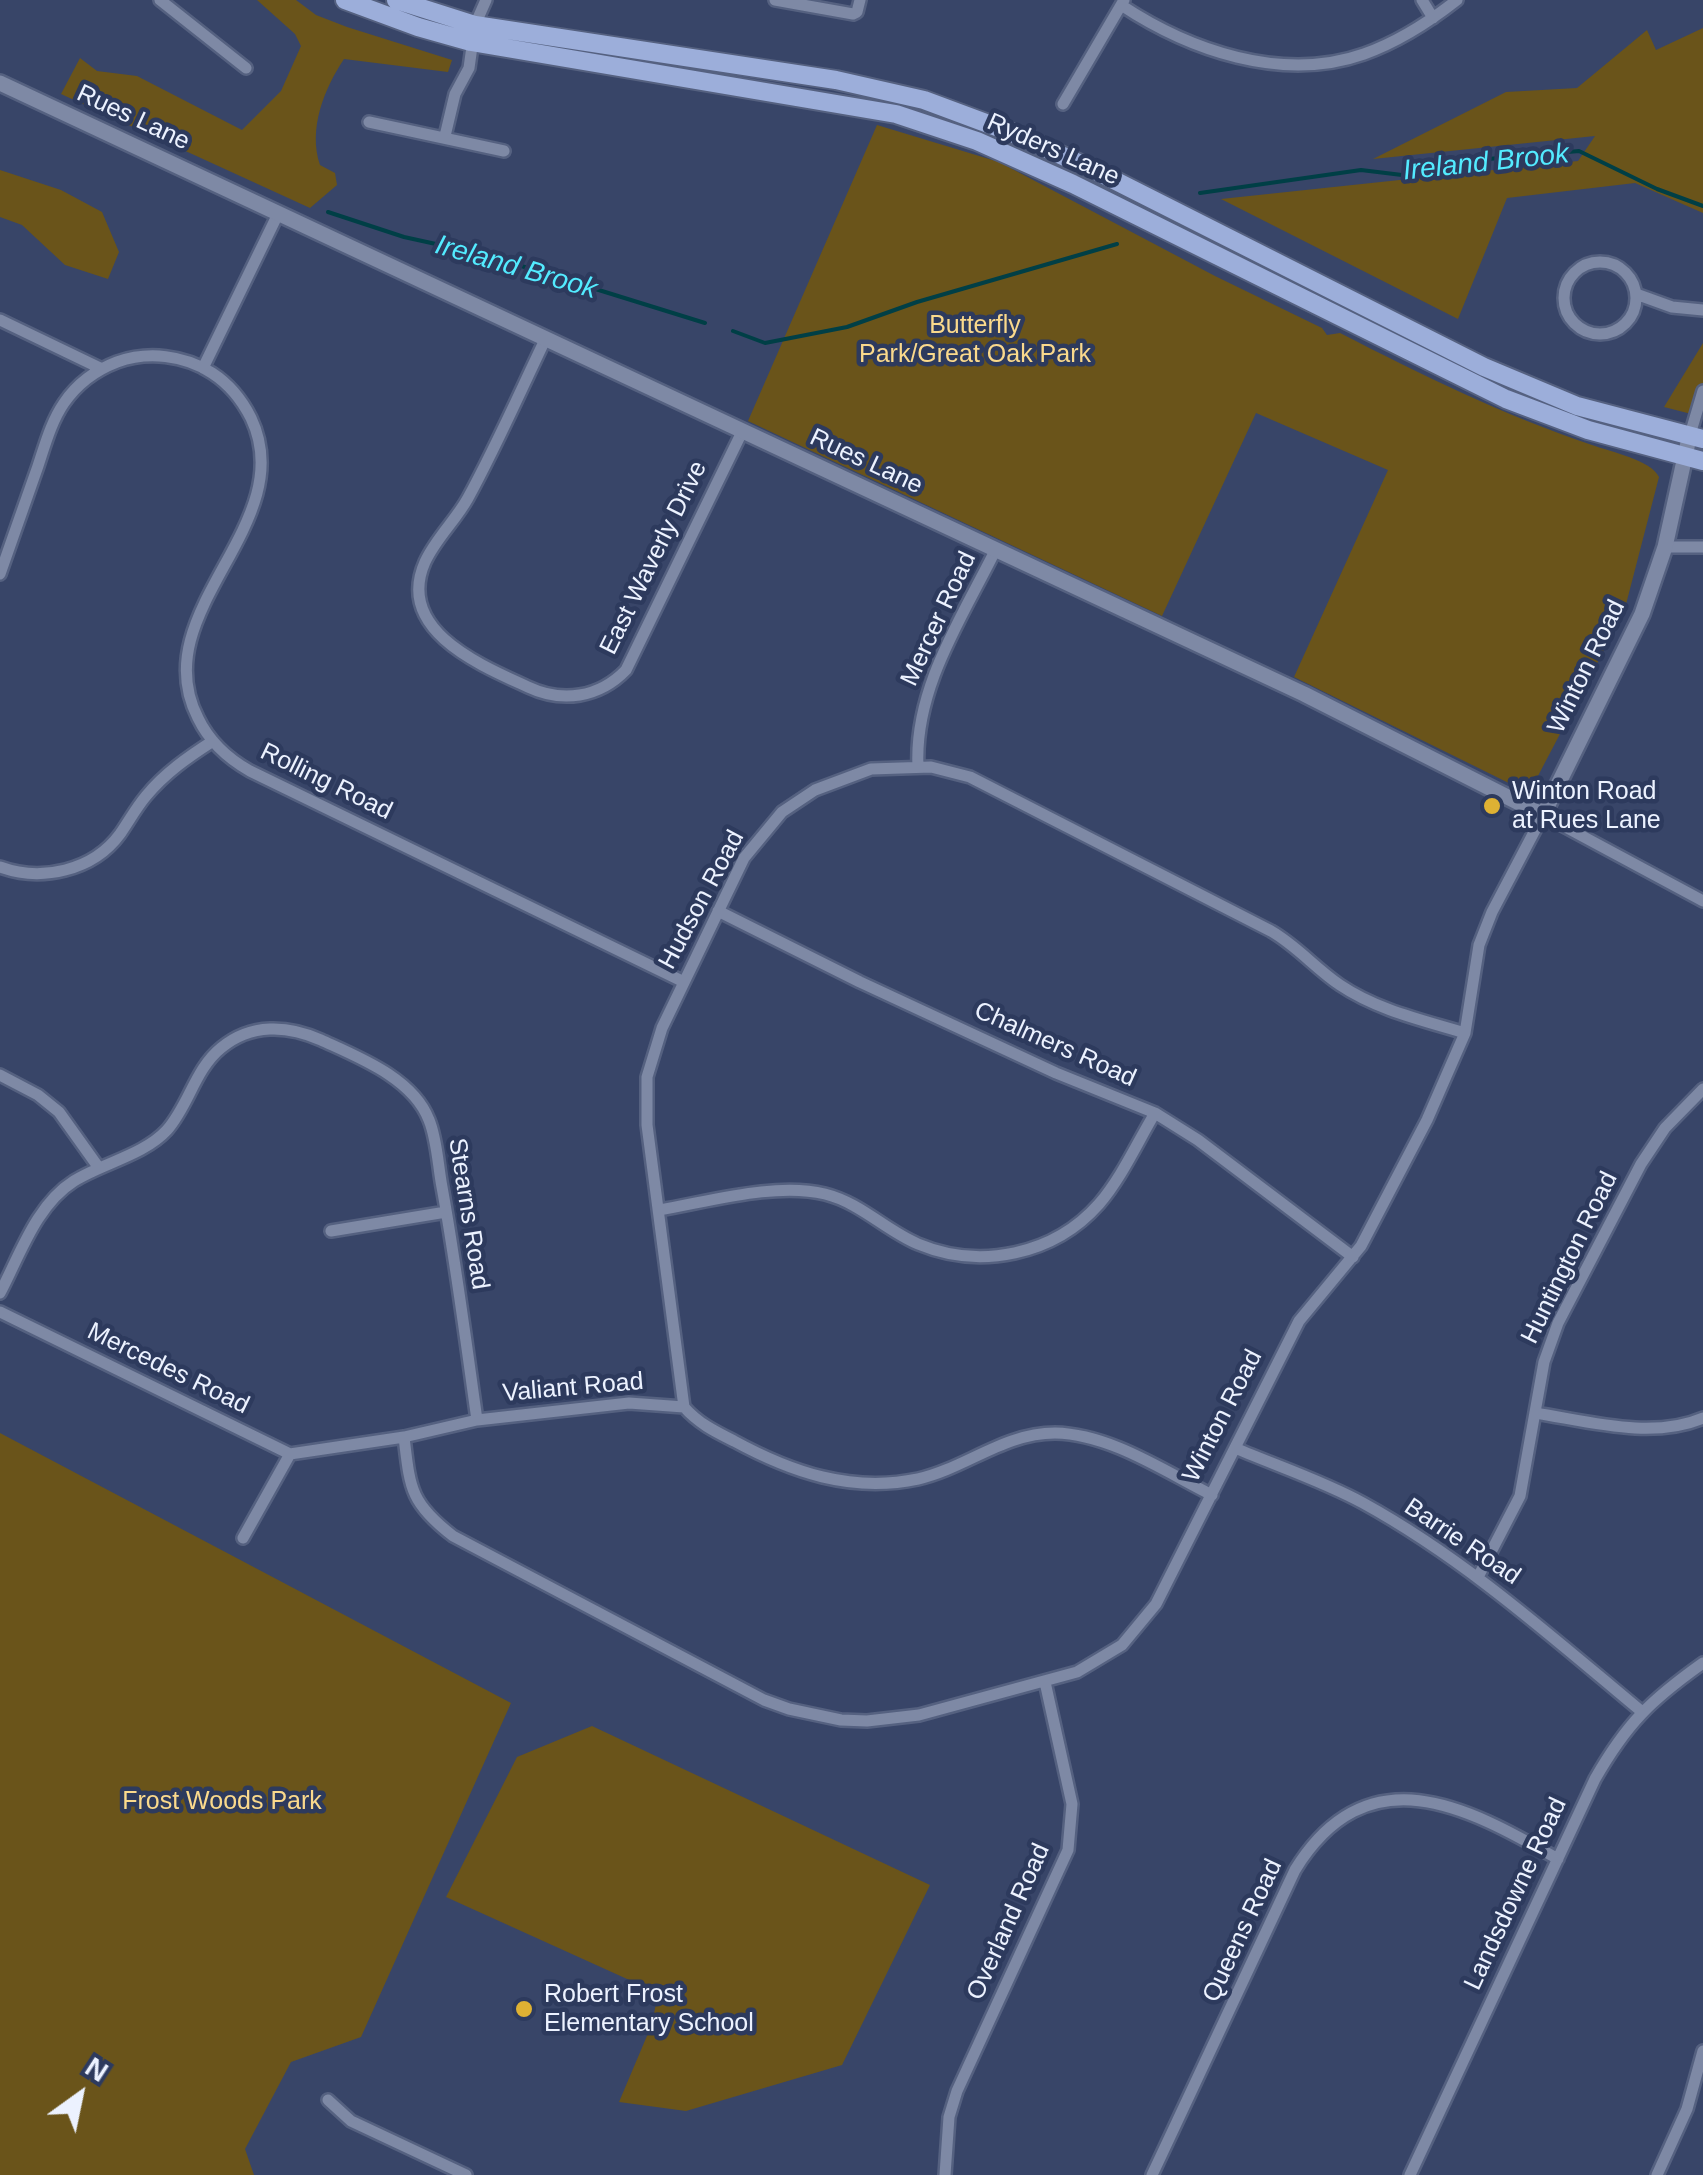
<!DOCTYPE html>
<style>
body{margin:0}
#map{position:relative;width:1703px;height:2175px;overflow:hidden;background:#384568;font-family:Helvetica,sans-serif}
canvas{display:block}
.north{position:absolute;left:30px;top:2045px;width:100px;height:100px;-webkit-text-stroke:8px #2d3a5d;paint-order:stroke;rotate:33deg;font-size:28px;font-weight:700;line-height:40px;text-align:center;color:#ecf2ff}
.north::after{content:'';display:block;margin:auto;width:35px;height:45px;background:#ecf2ff;clip-path:polygon(50% 0,100% 100%,50% 72%,0 100%)}
</style>
<div id="map">
<canvas width="1703" height="2175"></canvas>
<div class="north">N</div>
</div>
<script>
const c = document.querySelector('canvas').getContext('2d');
c.lineJoin = 'round';
function paint(path, color) { c.fillStyle = color; c.fill(path, 'evenodd'); }
function strokePath(path, color, width, dash) { c.strokeStyle = color; c.lineWidth = width; c.lineCap = dash ? 'butt' : 'round'; c.setLineDash(dash || []); c.stroke(path); }
function label(font, color, halo, rows, align = 'center') {
  c.font = font + ' Helvetica,sans-serif'; c.lineWidth = 9; c.setLineDash([]); c.textBaseline = 'middle'; c.strokeStyle = halo; c.fillStyle = color; for (const [text, x, y, turn = 0] of rows) {
    c.save(); c.translate(x, y); c.rotate((+turn || 0) * Math.PI / 180); c.textAlign = isNaN(turn) ? turn : align; if (halo) c.strokeText(text, 0, 0); c.fillText(text, 0, 0); c.restore();
  }
}
const green = new Path2D(`
 M257,0H296L316,15L347,27L452,60L448,72L344,59C324,89 308,129 320,165L335,173L337,185L310,208L61,94L80,58L97,71L137,76L242,130L281,91L301,46L295,34Z
 M1703,28V213L1635,183L1507,198L1458,319L1221,199L1578,161L1595,136L1373,159L1506,92L1577,88L1647,30L1656,50Z
 M877,125L999,162L1215,276L1322,328L1327,335L1340,333C1422,375 1503,415 1592,445C1611,452 1651,460 1659,477L1624,612L1529,793L1294,677L1388,470L1256,413L1162,616L748,421Z
 M0,170L61,190L102,212L119,252L108,279L65,265L22,225L0,217Z
 M1703,343V417L1664,407Z
 M0,1433L511,1703L361,2037L291,2062L245,2149L254,2175H0Z
 M592,1726L930,1885L842,2065L686,2111L619,2102L652,2024L658,1993L446,1897L517,1757Z`);
const stream = new Path2D(`
 M1200,193L1361,170L1402,175L1488,159L1579,151L1657,189L1703,206
 M328,212L404,237L486,255L705,323
 M733,331L765,343L847,327L917,302L1117,244`);
const minor = new Path2D(`
 M160,0L246,68
 M775,0L853,14L857,12L860,0
 M1422,0L1433,18
 M1121,5C1189,50 1282,83 1364,54C1398,42 1429,22 1457,0
 M1063,104L1124,0
 M369,122L504,151
 M445,136L455,94L469,68L475,25L486,0
 M1564 298a36 36 0 1 1 72 0a36 36 0 1 1-72 0Z
 M1636,294L1672,307L1703,310
 M0,320L102,369
 M545,340C520,392 496,447 468,498C456,520 436,538 425,562C395,630 480,665 528,687C562,703 599,698 626,670L742,432
 M203,368L278,214
 M1689,438L1703,391
 M1665,547H1703
 M0,574C13,538 25,502 38,466C45,445 51,422 64,403C77,384 96,370 117,362C148,351 184,355 212,373C229,384 242,400 251,418C302,525 143,611 198,718C209,741 227,758 250,771L684,982
 M918,767C914,688 962,618 996,549
 M0,867C41,882 93,871 120,834C129,821 136,808 146,796C165,773 188,757 213,741
 M718,911L860,982L1056,1073L1155,1113L1198,1140L1353,1257
 M0,1075L38,1095L59,1112L99,1168
 M659,1210C708,1202 775,1182 825,1194C861,1203 885,1230 918,1244C980,1270 1054,1255 1099,1204C1122,1177 1137,1143 1155,1113
 M331,1231L446,1212
 M0,1293C20,1255 36,1205 74,1181C103,1163 144,1155 167,1130C189,1105 195,1069 221,1048C251,1023 288,1025 321,1040C358,1057 413,1078 429,1120C437,1139 438,1166 442,1187C456,1264 466,1342 477,1420
 M0,1312L290,1454L404,1437L477,1420L629,1403L684,1407C698,1423 714,1431 734,1441C791,1472 851,1493 918,1479C966,1468 1004,1433 1055,1433C1110,1434 1164,1471 1212,1495
 M684,1407L647,1125V1077L662,1028L744,858L782,812L815,790L871,769L931,767L970,777L1271,931C1297,946 1315,968 1340,985C1377,1010 1422,1020 1465,1033
 M1535,1413C1587,1421 1652,1440 1703,1418
 M404,1437C410,1488 410,1503 453,1536L764,1700L789,1709L841,1720L867,1721L919,1715L1077,1672L1122,1645L1156,1604L1299,1321L1361,1246L1427,1120L1465,1033L1479,945L1492,912L1543,815L1703,901
 M1235,1448C1277,1466 1323,1481 1363,1503C1465,1559 1552,1637 1641,1711
 M243,1538L290,1454
 M1478,1577L1520,1496L1544,1362L1558,1323L1641,1164L1665,1128L1703,1089
 M328,2100L351,2121L466,2175
 M945,2175L949,2117L957,2091L1068,1850L1072,1804L1045,1682
 M1152,2175L1295,1870C1367,1753 1466,1806 1558,1859
 M1410,2175L1595,1779C1627,1723 1651,1700 1703,1663
 M1657,2175L1687,2109L1703,2051`);
const tertiary = new Path2D(`
 M0,83L1304,694L1543,815L1642,614L1665,547L1689,438`);
const secondary = new Path2D(`
 M345,0L418,27L471,42L896,114L977,141L1073,184L1506,399L1588,430L1703,461
 M396,0L475,25L836,80L924,100L1010,132L1096,171L1484,367L1577,406L1703,439`);
const markers = [
 [1492,806,10,"#deb133"],
 [524,2009,10,"#deb133"]
];
const streetNames = [
 ["Rues Lane",133,118,25],
 ["Ryders Lane",1053,150,24],
 ["Rues Lane",866,462,25],
 ["East Waverly Drive",654,558,-64],
 ["Mercer Road",939,619,-65],
 ["Winton Road",1587,667,-64],
 ["Rolling Road",326,782,26],
 ["Hudson Road",702,900,-62],
 ["Chalmers Road",1055,1045,24],
 ["Stearns Road",468,1214,81],
 ["Huntington Road",1570,1258,-64],
 ["Mercedes Road",168,1369,26],
 ["Valiant Road",573,1388,-5],
 ["Winton Road",1223,1416,-63],
 ["Barrie Road",1462,1542,34],
 ["Landsdowne Road",1516,1894,-65],
 ["Overland Road",1009,1922,-66],
 ["Queens Road",1243,1931,-65]
];
const parkNames = [
 ["Butterfly",975,326],
 ["Park/Great Oak Park",975,355],
 ["Frost Woods Park",222,1802]
];
const poiNames = [
 ["Winton Road",1512,792],
 ["at Rues Lane",1512,821],
 ["Robert Frost",544,1995],
 ["Elementary School",544,2024]
];
const waterNames = [
 ["Ireland Brook",1486,163,-6],
 ["Ireland Brook",516,268,16]
];
paint(green, '#6a541a');
strokePath(stream, '#003f46', 4);
strokePath(minor, '#556180', 16);
strokePath(tertiary, '#556180', 20);
strokePath(secondary, '#556180', 22);
strokePath(minor, '#7e89a5', 11);
strokePath(tertiary, '#7e89a5', 15);
strokePath(secondary, '#9caeda', 18);
for (const [x, y, r, color] of markers) { const dot = new Path2D(); dot.arc(x, y, r, 0, 2 * Math.PI); c.fillStyle = color; c.fill(dot); strokePath(dot, '#2d3a5d', 4); }
label('25px', '#ecf2ff', '#2d3a5d', streetNames);
label('25px', '#fad98c', '#2d3a5d', parkNames);
label('25px', '#ecf2ff', '#2d3a5d', poiNames, 'left');
label('italic 28px', '#53ebff', '#2d3a5d', waterNames);
</script>
